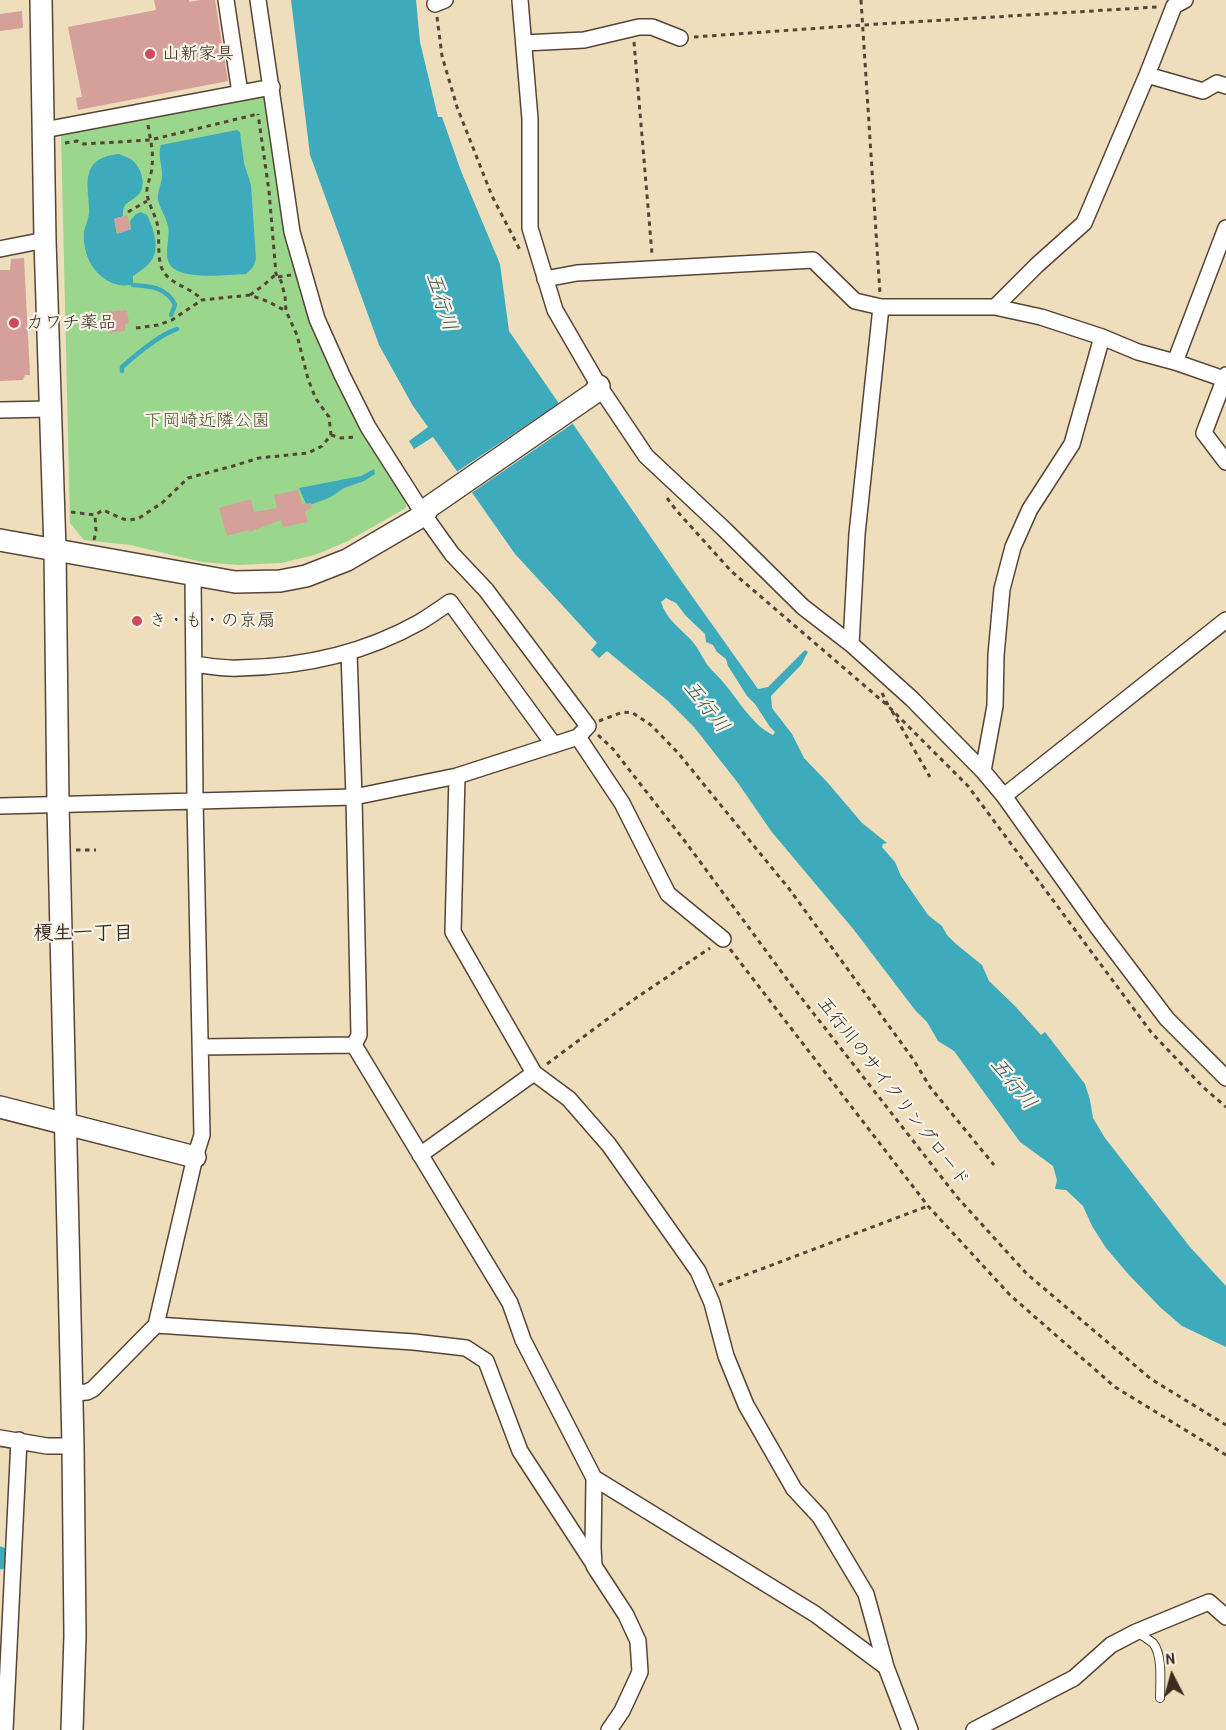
<!DOCTYPE html>
<meta charset="utf-8">
<style>
body{margin:0}
#map{position:relative;width:1226px;height:1730px;overflow:hidden;background:#efdebc;font-family:"Patrick Hand",sans-serif}
canvas{display:block}
.north{position:absolute;left:1142px;top:1646px;width:60px;height:60px;-webkit-text-stroke:4px #f7f3e8;paint-order:stroke;rotate:354deg;font-size:16px;font-weight:700;line-height:24px;text-align:center;color:#3b2a1e}
.north::after{content:'';display:block;margin:auto;width:21px;height:27px;background:#3b2a1e;clip-path:polygon(50% 0,100% 100%,50% 72%,0 100%)}
</style>
<div id="map">
<canvas width="1226" height="1730"></canvas>
<div class="north">N</div>
</div>
<script>
const c = document.querySelector('canvas').getContext('2d');
c.lineJoin = 'round';
function paint(path, color) { c.fillStyle = color; c.fill(path, 'evenodd'); }
function strokePath(path, color, width, dash) { c.strokeStyle = color; c.lineWidth = width; c.lineCap = dash ? 'butt' : 'round'; c.setLineDash(dash || []); c.stroke(path); }
function label(font, color, halo, rows, align = 'center') {
  c.font = font + ' "Patrick Hand","Klee One",sans-serif'; c.lineWidth = 4.5; c.setLineDash([]); c.textBaseline = 'middle'; c.strokeStyle = halo; c.fillStyle = color; for (const [text, x, y, turn = 0] of rows) {
    c.save(); c.translate(x, y); c.rotate((+turn || 0) * Math.PI / 180); c.textAlign = isNaN(turn) ? turn : align; if (halo) c.strokeText(text, 0, 0); c.fillText(text, 0, 0); c.restore();
  }
}
const green = new Path2D(`
 M264,94L270,101L311,315L405,496L406,508L348,541L315,555L281,563L239,565L202,562L130,545L84,540L70,523L61,133Z`);
const water = new Path2D(`
 M291,0H416L420,42L438,117H442L461,171L500,264L509,331L677,575L758,689L768,687L805,650L808,652L801,665L771,696L772,708L792,734L804,758L828,783L862,823L887,843L883,844L882,847L895,862L901,876L928,915L942,926L947,935L956,944L982,965L989,981L1015,1006L1041,1035L1045,1032L1085,1084L1090,1100L1093,1118L1105,1138L1190,1247L1226,1286V1347L1182,1326L1161,1308L1129,1275L1106,1248L1092,1226L1083,1206L1066,1190L1055,1189L1057,1180L1053,1166L1020,1142L954,1051L938,1041L927,1022L915,1010L854,930L771,831L738,783L694,727L668,701L607,651L599,658L591,650L597,643L515,554L433,437L414,449L409,441L428,427L413,406L379,345L310,155ZM666,598L676,603L686,616L705,634L706,642L713,645L717,652L726,659L728,666L747,696L755,704L770,727L775,732L773,735C753,726 737,698 723,682C719,677 714,673 710,668C703,660 700,650 692,641C681,629 666,619 661,602Z
 M237,130L240,132L244,163L251,185L256,259L253,267L246,274C227,275 192,279 176,270C160,261 171,241 168,226C166,217 160,209 158,200C157,192 161,185 162,177C163,166 157,156 161,145Z
 M119,154C123,156 128,157 132,160C141,167 147,185 139,194C131,203 122,201 123,216L114,219L117,234L131,229L130,221L136,214L141,212L147,215C153,227 161,249 151,261C147,267 139,272 133,276V285C128,285 123,286 119,285C95,280 82,255 84,232C85,226 88,220 89,214C90,200 84,181 91,168C96,158 108,155 119,154Z
 M374,469L375,474L364,481L344,488L329,498L307,506L299,488L361,476Z`);
const pier = new Path2D(`
 M561,402L575,422L470,494L455,473Z`);
const stream = new Path2D(`
 M133,285C149,286 167,287 175,305L171,315
 M122,371V367C137,354 159,335 177,329`);
const canal = new Path2D(`
 M0,1554V1562`);
const building = new Path2D(`
 M154,0H189V2L200,0H215L228,81L78,110L76,98L82,97L68,27L156,10Z
 M22,11L23,28L0,31V14Z
 M127,215L131,229L117,234L114,219Z
 M24,258L30,375H25L23,380L0,381V270H10L11,259Z
 M127,310L129,323L125,324V331L108,333L106,312Z
 M298,490L302,504L311,503L312,508L305,511L308,522L283,527L281,520L249,532V530L227,536L219,508L251,499L254,512L277,508L274,495Z`);
const path = new Path2D(`
 M861,0L880,294
 M437,17L442,56L457,107L492,196L520,250
 M694,37L863,25L1157,7
 M634,42L652,254
 M148,125C150,138 154,153 152,166C152,174 148,181 147,189C146,203 157,215 158,229C160,242 156,262 165,274C175,286 192,288 202,300
 M65,143L77,141L84,144L150,140L258,114
 M128,212L147,201
 M278,277L291,275
 M250,295L264,285L276,274
 M136,328L158,325L172,320L202,300L250,295L269,302L286,311
 M331,435L341,438L356,437
 M667,498L676,510L731,571L887,705L968,786L1151,1032L1203,1087L1226,1107
 M71,512L95,515L103,510L123,519L130,520L139,518L162,503L188,478L233,466L259,458L308,453L322,446L331,435L329,417L316,399L308,379L297,335L286,311L285,296L281,281L276,274L269,191L258,114
 M94,540L96,531L95,515
 M882,693L888,705
 M892,711L930,777
 M599,721L623,712L633,713L651,725L679,754L790,890L913,1059L930,1087L994,1165
 M598,735L613,749L684,840L789,982L957,1197L1027,1274L1151,1379L1226,1425
 M76,850H96
 M730,949L928,1206L1010,1295L1115,1387L1226,1455
 M547,1064L633,1000L710,948
 M719,1285L928,1206`);
const lane = new Path2D(`
 M1136,1632C1142,1635 1148,1639 1153,1643C1163,1655 1160,1683 1160,1698`);
const street = new Path2D(`
 M520,0L530,119V228L555,310L599,386L646,456L724,529L803,607L851,644L912,699L983,771L1004,796L1098,928L1167,1019L1226,1078
 M435,4L445,0
 M524,43L584,40L639,27H652L680,38
 M1147,75L1203,91L1217,83L1226,86
 M240,93L272,87
 M44,130L240,93L226,0
 M0,249L45,240
 M545,279L577,273L813,260L855,301L881,307H995L1041,317L1102,337L1138,352L1175,362L1224,379
 M995,307L1037,265L1084,223L1147,75L1174,6L1185,0
 M1175,362L1226,228
 M1226,375L1204,433L1226,462
 M0,410L50,409
 M851,644L857,534L881,307
 M349,653L354,797L359,1035L354,1045
 M194,664C209,666 224,669 239,668C302,667 365,653 420,622C430,616 440,609 450,602L554,745
 M578,737L622,803L668,894L723,939
 M983,771L995,706L996,655L1002,589L1013,547L1030,509L1072,444L1102,337
 M1004,796L1226,620
 M0,806L354,797L457,776L578,737L588,726L486,590L452,554L424,515L368,427L342,375L317,319L292,232L258,0
 M354,1045L510,1303L523,1340L594,1478L593,1548L594,1566L626,1615L638,1641L640,1672L622,1711L609,1730
 M201,1047L354,1045
 M534,1073L569,1099L609,1145L698,1271L712,1303L726,1356L746,1405L794,1489L820,1517L866,1594L886,1667L910,1730
 M420,1155L534,1073L453,932L457,776
 M156,1325L414,1342L466,1348L486,1361L520,1451L593,1563
 M72,1393L87,1392L93,1389L156,1325L195,1157L202,1135L195,800L193,575
 M0,1438L47,1446H73
 M594,1478L815,1614L886,1667
 M5,1730L19,1440
 M974,1730L1074,1678L1111,1645L1136,1632L1209,1602L1226,1617`);
const secondary = new Path2D(`
 M41,0L45,240L55,550L58,804L73,1446L75,1636L72,1730
 M0,540L235,582L280,581L306,576L347,560L424,515L429,507L594,393L599,386
 M0,1107L195,1157`);
const markers = [
 [150,54,6,"#d1495b"],
 [14,323,6,"#d1495b"],
 [137,621,6,"#d1495b"]
];
const poiNames = [
 ["山新家具",162,54],
 ["カワチ薬品",26,323],
 ["き・も・の京扇",149,621]
];
const parkNames = [
 ["下岡崎近隣公園",207,421]
];
const streetNames = [
 ["五行川のサイクリングロード",893,1092,52]
];
const waterNames = [
 ["五行川",441,302,72],
 ["五行川",706,707,52],
 ["五行川",1013,1084,51]
];
const neighbourhoodNames = [
 ["榎生一丁目",83,934]
];
paint(green, '#9ad78c');
paint(water, '#3eabbd');
paint(pier, '#efdebc');
strokePath(stream, '#3eabbd', 4.5);
strokePath(canal, '#3eabbd', 15);
paint(building, '#d6a09a');
strokePath(lane, '#564536', 10);
strokePath(street, '#564536', 18);
strokePath(secondary, '#564536', 24);
strokePath(path, '#564536', 3, [4.5, 4.5]);
strokePath(lane, '#fff', 8);
strokePath(street, '#fff', 15);
strokePath(secondary, '#fff', 21);
for (const [x, y, r, color] of markers) { const dot = new Path2D(); dot.arc(x, y, r, 0, 2 * Math.PI); c.fillStyle = color; c.fill(dot); strokePath(dot, '#f7f3e8', 2); }
label('18px', '#3b2a1e', '#f7f3e8', poiNames, 'left');
label('18px', '#53553a', '#f7f3e8', parkNames);
label('18px', '#3b2a1e', '#f7f3e8', streetNames);
label('italic 20px', '#3c5756', '#f7f3e8', waterNames);
label('bold 20px', '#3b2a1e', '#f7f3e8', neighbourhoodNames);
</script>
